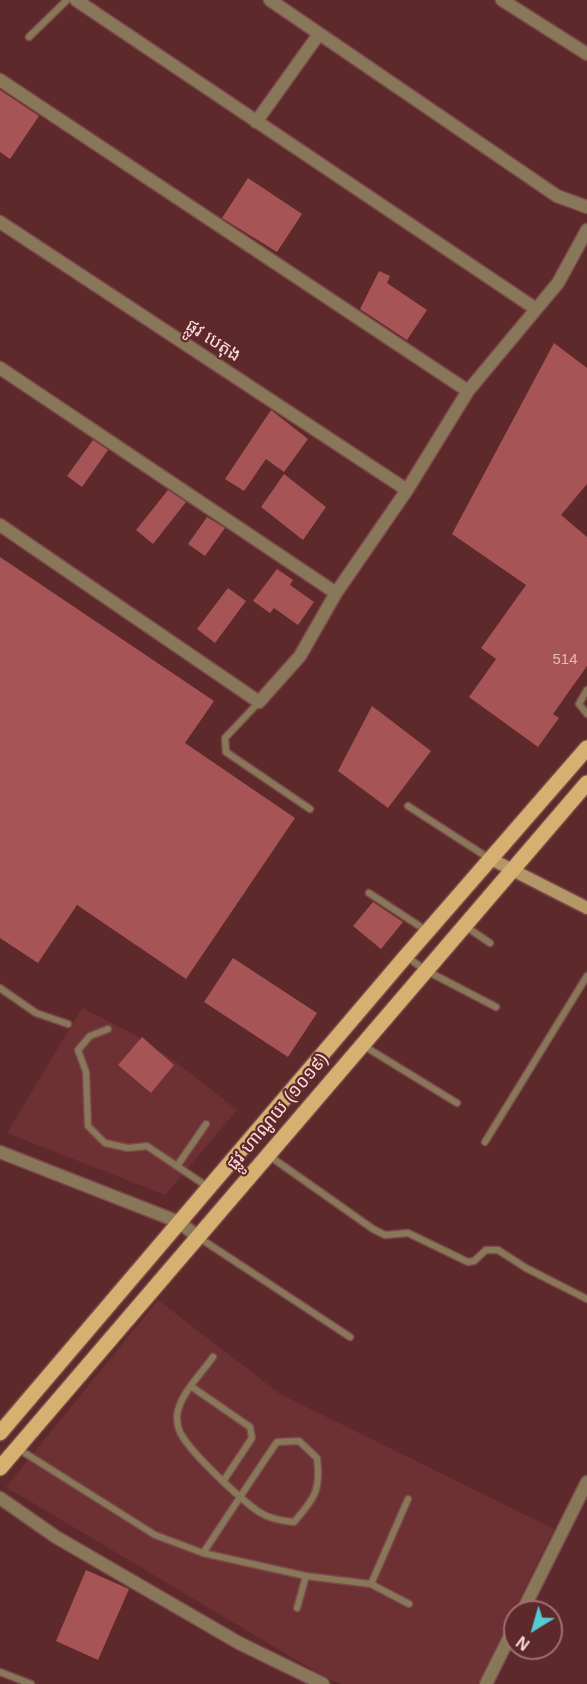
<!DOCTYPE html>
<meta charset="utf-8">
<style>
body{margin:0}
#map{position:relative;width:587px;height:1684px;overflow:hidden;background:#5e292b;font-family:Helvetica,sans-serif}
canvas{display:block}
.north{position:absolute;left:503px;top:1600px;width:60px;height:60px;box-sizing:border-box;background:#5e292b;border:2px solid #9e7071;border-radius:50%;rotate:217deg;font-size:16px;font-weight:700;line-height:24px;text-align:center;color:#fedbda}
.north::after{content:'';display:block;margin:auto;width:21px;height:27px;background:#51ccd2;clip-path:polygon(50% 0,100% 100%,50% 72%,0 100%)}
</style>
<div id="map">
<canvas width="587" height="1684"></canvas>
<div class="north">N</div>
</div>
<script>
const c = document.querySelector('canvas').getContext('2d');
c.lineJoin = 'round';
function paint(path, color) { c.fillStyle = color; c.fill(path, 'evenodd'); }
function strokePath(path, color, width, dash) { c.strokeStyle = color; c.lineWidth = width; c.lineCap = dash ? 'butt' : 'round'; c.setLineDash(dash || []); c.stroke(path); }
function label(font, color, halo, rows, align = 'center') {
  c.font = font + ' Helvetica,"Noto Sans Khmer",sans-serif'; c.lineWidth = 4.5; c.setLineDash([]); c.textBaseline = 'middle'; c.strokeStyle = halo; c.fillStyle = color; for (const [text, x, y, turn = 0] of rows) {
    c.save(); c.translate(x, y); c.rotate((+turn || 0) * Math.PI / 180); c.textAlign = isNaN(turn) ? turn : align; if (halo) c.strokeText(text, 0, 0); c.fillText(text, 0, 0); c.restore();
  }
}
const built = new Path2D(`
 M82,1008L130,1032L176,1062L237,1110L165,1195L7,1133Z
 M158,1300L280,1394L554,1529L478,1684H342L328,1679L6,1487Z`);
const building = new Path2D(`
 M0,90L39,116L10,159L0,152Z
 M248,178L302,214L277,252L222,218Z
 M379,271L390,276L387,283L427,310L407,340L360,309Z
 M554,343L587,368V484L561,515L587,537V666L553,714L559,718L538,747L469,697L496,659L481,648L526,585L452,534Z
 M271,410L308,439L284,472L266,459L244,491L225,479Z
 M93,440L108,450L82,487L67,476Z
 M284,474L326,507L303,540L261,507Z
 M168,490L186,502L153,544L136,530Z
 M207,517L225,528L205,556L188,544Z
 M0,557L214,701L185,743L295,818L186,979L77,905L38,963L0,938Z
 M277,569L293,580L290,585L314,602L298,625L274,608L270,613L253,601Z
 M228,588L246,601L215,643L197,629Z
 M372,706L431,751L388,808L338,771Z
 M373,902L403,922L381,949L353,926Z
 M233,958L317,1013L288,1057L204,1002Z
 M142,1037L174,1065L151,1093L118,1065Z
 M86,1570L129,1589L98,1660L56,1641Z`);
const lane = new Path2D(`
 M29,37L67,0
 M587,690L579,704L587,714
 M259,702L225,738L226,752L310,809
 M408,806L490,859
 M369,893L427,931
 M465,926L490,943
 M406,956L425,970L496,1007
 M0,988L36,1013L68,1024
 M108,1029L90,1036L78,1050L86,1072L88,1126L105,1143L128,1148L147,1146L208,1187
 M364,1046L457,1103
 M485,1142L587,976
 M268,1155L373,1229L385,1235L408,1233L468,1262L474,1261L486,1250H498L526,1268L587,1299
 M177,1166L206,1124
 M198,1237L350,1337
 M192,1387L250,1427L252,1438L224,1480
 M17,1448L155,1535L203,1553L306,1576L371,1584L409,1604
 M203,1553C228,1516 252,1478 277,1442L299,1441L317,1458C321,1490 315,1498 294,1522C281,1521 270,1519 259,1512C239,1498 192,1454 181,1434C178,1429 177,1421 177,1416C179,1395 201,1374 213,1357
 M371,1584L408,1499
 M297,1608L306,1576
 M0,1672L31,1684`);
const street = new Path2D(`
 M76,0L536,309
 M270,0L557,196L587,207
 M502,0L587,54
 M0,80L468,391
 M256,122L319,34
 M0,222L407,490
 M0,368L336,593
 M0,525L259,702L300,656L336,593L407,490L468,391L558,283L587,230
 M0,1152L179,1222L198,1237
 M0,1498L56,1537L239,1643L323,1684
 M522,1612L587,1482
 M486,1684L515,1626`);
const secondary = new Path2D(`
 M491,859L587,908`);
const primary = new Path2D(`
 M0,1433L406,956L587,748
 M0,1468L587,783`);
const numberNames = [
 ["514",565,660]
];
const streetNames = [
 ["ផ្លូវ បេតុង",213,341,33],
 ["ផ្លូវ ហាណូយ (១០១៩)",278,1112,-50]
];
paint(built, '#6d3033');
paint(building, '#a65456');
strokePath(lane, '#7b494a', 9);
strokePath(street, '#7b494a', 15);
strokePath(secondary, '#7b494a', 15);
strokePath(primary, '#7b494a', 18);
strokePath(lane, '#897759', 6);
strokePath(street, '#897759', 12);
strokePath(secondary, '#b49767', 12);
strokePath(primary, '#d5b070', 15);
label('15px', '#e8b9b9', null, numberNames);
label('18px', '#fedbda', '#5e292b', streetNames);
</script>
